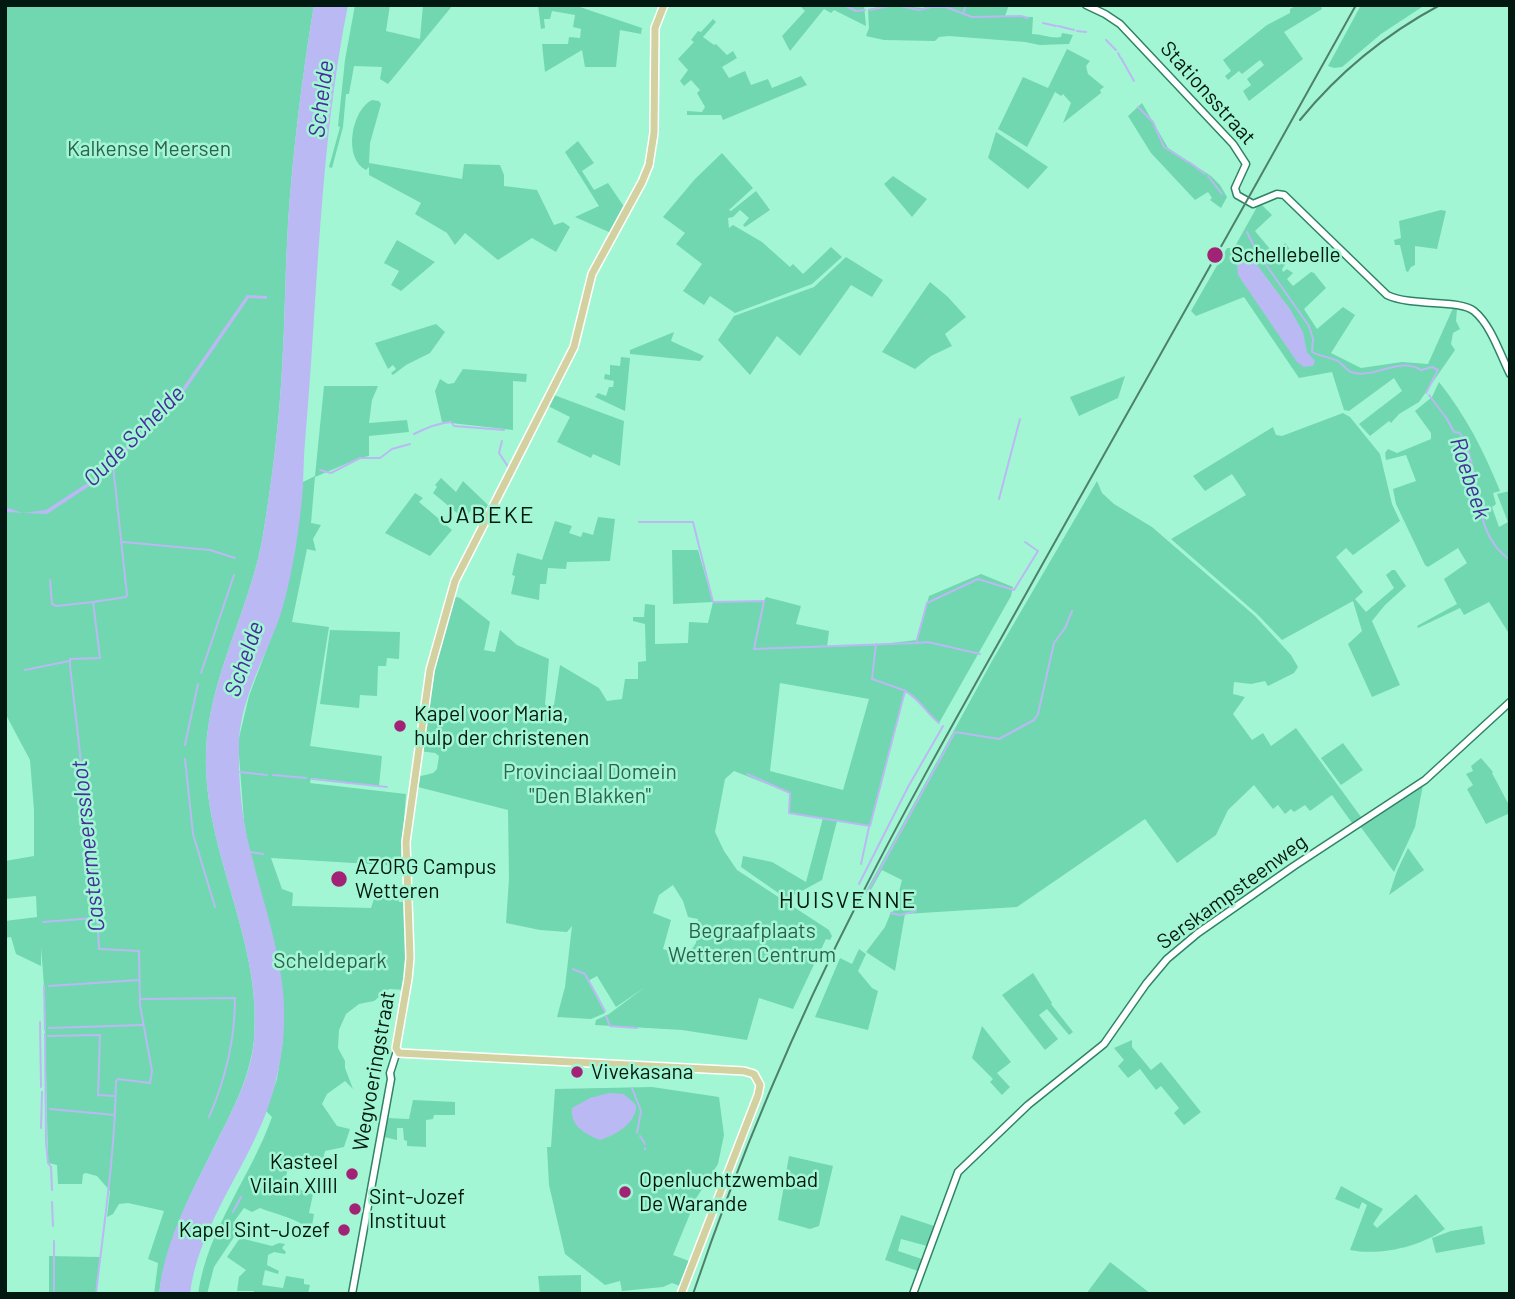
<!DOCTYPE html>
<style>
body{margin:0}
#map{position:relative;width:1515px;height:1299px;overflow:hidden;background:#a3f6d3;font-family:Barlow,sans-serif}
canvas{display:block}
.frame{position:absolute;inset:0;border:7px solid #011910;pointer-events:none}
</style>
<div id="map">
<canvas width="1515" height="1299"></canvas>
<div class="frame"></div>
</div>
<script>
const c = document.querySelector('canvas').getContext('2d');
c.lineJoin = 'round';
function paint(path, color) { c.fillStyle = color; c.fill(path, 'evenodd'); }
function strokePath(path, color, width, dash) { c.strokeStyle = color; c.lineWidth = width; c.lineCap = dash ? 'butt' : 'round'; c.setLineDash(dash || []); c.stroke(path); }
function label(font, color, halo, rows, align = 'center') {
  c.font = font + ' Barlow,sans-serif'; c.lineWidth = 5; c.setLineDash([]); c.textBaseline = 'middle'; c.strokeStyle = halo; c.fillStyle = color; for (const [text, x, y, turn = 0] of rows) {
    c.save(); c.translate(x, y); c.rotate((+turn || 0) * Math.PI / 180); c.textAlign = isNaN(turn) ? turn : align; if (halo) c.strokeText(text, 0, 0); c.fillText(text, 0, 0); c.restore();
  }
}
const green = new Path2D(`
 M5,5H314C302,77 293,150 288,223C285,272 285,321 282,369C279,424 272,481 263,535C251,608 208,678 206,753C203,852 263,940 254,1040C250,1076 234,1108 218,1139C193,1190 167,1237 159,1294H154L158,1263L148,1259L164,1211L128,1203L119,1204L113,1214L107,1217L110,1191L97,1176L86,1173L83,1174L82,1184H58L57,1165L48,1163L44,986L41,947V966L16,954L11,937L5,938V921L37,917L36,896L5,899V861L34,856V810L30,760L5,713Z
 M355,5H390L386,31L420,39L423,5H453L388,84L380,79L382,67L354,66L349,94H346L343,127L332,168L329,167L340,127L338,126L345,60Z
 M538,5H574L642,28L641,34L620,30L616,67H585L582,50L545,72L542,44H568L569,37L580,38L581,29L573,27L575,15L552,11L550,19H544L545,28L541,29Z
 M799,5H864L866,26L834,10L831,13L824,9L790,51L782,36L805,11Z
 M891,5L923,8L934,5H1009L1005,16L1033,17L1032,34C1041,34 1052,39 1061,37L1062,33L1073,35L1069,44L1040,45L1025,42L949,36L939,37L935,41L884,40L866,36L869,28L868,9Z
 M1297,5H1320L1322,9L1284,32L1303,59L1249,101L1243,91L1251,85L1247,79L1264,65L1260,60L1242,74L1239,71L1228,80L1225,76L1231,71L1223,60L1267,25L1290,13V9Z
 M1361,5H1425L1381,34L1342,67L1334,68L1328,66Z
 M713,19L716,22L703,37L714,45L716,44L727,55L733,51L737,58L722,67L729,78L745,71L751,85L768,79L772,88L801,76L807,85L723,120L721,115H687V111L702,112L705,107L697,93L700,90L691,80L684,86L680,81L688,70L678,59L694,42L691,40L698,31L701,32Z
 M1067,49L1090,61L1086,66L1088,74L1104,87L1100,90L1101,93L1063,123L1071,103L1063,94L1061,96L1055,92L1027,147L998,129L1023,77L1048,88Z
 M372,100L379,101L381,104L370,143L369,163L462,179L464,164L500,165L504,175V186L537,190L554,225L563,222L570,227L556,252L532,238L498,260L465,233L455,245L447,233L415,214L421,203L369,175V167L366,170C343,159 351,110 372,100Z
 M1142,103L1168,148L1211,176L1220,185L1227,197L1221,208L1210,200L1212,198L1208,192L1195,200L1151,153L1128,116Z
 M996,132L1048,167L1028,189L988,158Z
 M578,141L594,163L582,171L594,190L608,183L625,208L611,233L575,217L599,206L565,152Z
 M722,153L753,188L729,210L731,211L756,191L770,210L745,227L743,225L749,218L740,210L733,217L728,218L729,228L733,225L762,242L790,267L793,264L803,274L831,247L842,257L812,284L735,313L710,296L704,305L683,291L702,264L676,244L685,233L663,217L695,179Z
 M893,176L927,199L912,217L884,184Z
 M1262,205L1272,215L1255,231L1275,255L1285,243L1293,253L1282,269L1283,272L1287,269L1293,273L1287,279L1293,286L1311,272L1314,273L1326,288L1304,309L1317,329L1343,307L1355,315L1331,353L1361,368L1402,362L1428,364L1453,308L1457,309L1456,321L1460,329L1453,333L1451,344L1455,350L1419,402L1399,414L1391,423L1389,421L1370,436L1359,424L1402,391L1394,378L1349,411L1344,410L1332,372L1299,378L1244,297L1196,316L1191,311L1227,248H1234L1257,207Z
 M1441,210L1446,211L1437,249L1415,246V265L1411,267L1408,272L1406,271L1400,245H1395L1394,240L1401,238L1399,221Z
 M397,240L435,262L401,291L391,285L399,271L384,263Z
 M846,257L883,280L872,297L851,285L800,356L777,336L750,375L718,340L734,316L814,287Z
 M930,282L948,297L966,317L945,334L952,346L931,356L915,369L882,352Z
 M436,324L445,332L430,353L406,365L393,375L391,373L396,369L393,365L388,369L375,343Z
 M674,332L671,341L704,356L700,361L630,354V350Z
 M621,357L630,358L625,411L595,397L598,393L606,396L609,387H613L614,381L604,379L605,374L610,375V365L620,366Z
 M463,369L527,374L526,382L513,381V430L442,422L435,391L440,379L448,384L454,383Z
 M1125,376L1118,398L1079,416L1070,397Z
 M1439,382C1466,416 1484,451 1500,491L1493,493L1496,504L1492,507L1499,527L1508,522L1497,494L1510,491V635L1489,602L1464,615L1460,608L1418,628L1417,626L1457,604L1444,579L1467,563L1458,548L1428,567L1425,565L1396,504L1393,489L1416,481L1406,455L1386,460L1385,453L1388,449L1397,453L1431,439V433L1415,411L1432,397Z
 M324,386H378L372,400L369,423L407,420L409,432L369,436V456L360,458L315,477L311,523L321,525L313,539L316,551L307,549L292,622L329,627L310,746L382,756L379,786L311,778L310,783L406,794L401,859L403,860V866L271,858L282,889L293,893L292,906L371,908L375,896H398L399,902H405L407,932L405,990L389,989L374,1001L359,1004L346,1014L339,1030L338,1048L345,1061V1068L353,1089L345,1081L327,1094L322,1104L337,1126L350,1129L344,1147L325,1151L323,1160L312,1163L290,1159L285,1181L286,1186L293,1183L305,1193L313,1194L309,1213L314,1214L311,1231C296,1217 277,1215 260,1208L252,1212L244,1208L233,1223L240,1228L214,1267L207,1294H198C208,1227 250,1179 272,1117L266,1111L277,1079L283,1040L244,822L238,742L249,696L281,611L295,550L303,482L315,476Z
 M554,395L624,421L620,466L593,454L591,458L557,442L570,417L548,406Z
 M1343,413L1350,417L1380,454L1392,504L1400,521L1353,555L1346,548L1336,557L1363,592L1355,599L1366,612L1394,588L1386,575L1392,570H1395L1406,586L1385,605L1372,621L1400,685L1372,697L1348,644L1362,631L1353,601L1282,640L1257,614L1171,539L1246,495L1232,474L1205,491L1193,476L1273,427L1276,435L1282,436Z
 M441,478L456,492L463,481L489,506L484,516L474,507L464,519L433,493L437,487L435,485Z
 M1097,481L1102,493L1114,504L1152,527L1255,616L1291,655L1298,667L1294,673L1268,686L1265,681L1251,684L1234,682L1233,694L1245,697L1233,714L1252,740L1263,733L1271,746L1296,728L1361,817L1352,823L1332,795L1310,811L1305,805L1294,812L1291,809L1285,814L1278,805L1273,809L1254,785L1228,810L1216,835L1177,863L1145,819L1017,907L905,914L895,971L866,952L885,927L891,912L894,911L902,880L882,870L868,895L865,893L992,661Z
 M415,493L423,498L419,502L452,530L430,556L385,533Z
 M598,517L615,519L610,561L567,562L566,569L548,568L546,584H540L539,600L511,594L515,576L512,575L517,553L542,560L555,521L572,526L569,533L581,537L583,532L593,535Z
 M672,550H698L713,602L764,601L766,597L801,606L796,624L829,631L827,647L874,645L917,640L929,596L981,574L1013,587L1011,596L939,723C926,713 920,699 905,691L870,826L837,821L822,880L787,899L741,867L743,856L772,862L806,882L823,818L789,813L790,793L734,771L725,779L715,832L724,851L737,870L829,930L832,936L830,940L826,939L793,1009L759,998L747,1040L682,1030L595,1025L596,1020L609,1014L645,987L616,1007L597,976L588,981L605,1013L591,1019L557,1017L565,987L572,926L567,932L540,930L506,923L509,879L508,810L414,786L417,777L433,773L437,769L439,756L435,753L419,751L429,686L453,596L460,598L490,622L484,650L495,652L500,630L517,645L549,659L545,705H554L560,665L599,688L607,701L622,699L625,679H638V662L646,661L645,624L633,621V617H644L645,604L655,605V644L688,643L689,622L708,623L713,602L673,604ZM780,683L869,699L843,790L770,771ZM673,885L683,901L688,917L698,919L696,943L687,956L663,949L671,920L653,913L659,895Z
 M330,630L400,632L399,659L387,658L386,666H378L377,696L360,695L359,708L320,704Z
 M1343,743L1363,770L1341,785L1321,758Z
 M1481,758L1493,772L1492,773L1510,807V813L1486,824L1467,789L1473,785L1466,774L1473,771L1471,766Z
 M1423,785L1415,827L1394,872L1360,826Z
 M1408,848L1424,870L1389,895L1397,871Z
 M859,949L866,954L858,971L872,988L878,991L868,1030L815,1017L840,958L852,964Z
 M1033,973L1052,1003L1051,1004L1073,1032L1069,1035L1047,1009L1039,1015L1058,1039L1045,1050L1002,995Z
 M982,1026L1011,1062L997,1073L1010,1087L1002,1095L990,1082L993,1079L972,1058Z
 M1132,1040V1047L1151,1070L1161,1062L1201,1112L1184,1125L1174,1113L1179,1108L1161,1086L1156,1090L1140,1069L1128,1078L1118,1066L1124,1060L1114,1048Z
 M652,1087L719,1097L724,1135L718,1164L697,1197L673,1255L689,1261L680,1286L672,1283L663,1287L622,1291L620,1281L605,1285L565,1254L549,1185L547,1147H551L555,1089Z
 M413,1100L455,1102V1115H434L433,1119L426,1120V1147L407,1146V1141L404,1140L403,1128H397V1140L384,1137L386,1118L409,1119Z
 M789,1156L833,1166L819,1226L810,1229L778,1220Z
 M1341,1186L1383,1209L1373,1224L1377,1228L1416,1194L1445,1229C1420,1247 1380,1256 1350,1250L1367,1205L1362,1202L1359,1209L1335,1199Z
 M901,1215L934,1226L927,1246L901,1239L898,1251L922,1259L918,1271L885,1260Z
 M1482,1226L1485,1244L1436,1253L1432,1238L1451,1231Z
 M240,1238L272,1246L279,1243L285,1244L282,1248L286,1252L285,1254L274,1252L268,1255L267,1265L279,1271L278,1274L265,1270L262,1285L283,1288L286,1276L304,1279V1284L310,1285L308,1294H254V1291H237L239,1277L246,1270L227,1257Z
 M49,1256L100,1257L96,1294H49Z
 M1110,1262L1151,1294H1086Z
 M581,1275V1294H540L538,1276Z`);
const water = new Path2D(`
 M314,5H348C319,149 318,297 305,442C303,464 304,486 301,508C297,543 291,580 281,613C267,655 239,700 239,745C238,782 242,822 252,857C267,917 290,977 283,1040C280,1068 273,1097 262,1123C238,1180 198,1231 190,1294H159C165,1236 196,1185 221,1133C236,1103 251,1074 254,1040C263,940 203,852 206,753C208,678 251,608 263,535C272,481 279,424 282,369C285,321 285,272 288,223C293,150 302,77 314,5Z
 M1246,250L1290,309L1303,332L1307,352L1315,361L1313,366L1304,367L1297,362L1238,275L1237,264Z
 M247,295L267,296V299L249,298L180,398L97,481L47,514L5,512V507L23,513L46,510L95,478L177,396Z
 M609,1093L624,1094L636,1105C637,1123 616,1135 600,1140C585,1134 570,1126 572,1108L590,1098Z`);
const stream = new Path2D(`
 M844,5L856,11L865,10
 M896,5L919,10L931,7H946L972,17L1021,16L1028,18
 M869,10L894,5
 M963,14L966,5
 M1043,23L1056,26
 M1058,26L1074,30
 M1077,31L1086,32
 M1106,40L1116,50
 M1118,53L1120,57
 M1121,58L1134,81
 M1138,107L1153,122L1164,147L1188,162
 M1189,162L1205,174
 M1208,176L1222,194
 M1247,232L1257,252L1309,326L1313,339L1312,352C1321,357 1330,357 1338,361C1343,364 1346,370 1351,372C1373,380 1399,356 1421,370L1432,367L1438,370L1426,393
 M1429,395L1447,419L1454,432L1460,433C1484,472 1468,531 1510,560
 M414,434C426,428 437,423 451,422L454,426L504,430
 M502,441L499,453L509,468
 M320,470L331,473L360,458H380L392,449L410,444
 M999,499L1020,419
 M639,522H693L713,602L764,601L754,649L916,643L927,603L978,579L1014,590L1038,551L1025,542
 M123,542L210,550L235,558
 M50,580L52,604L56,606L93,602
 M916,643L928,642L980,654
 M876,644L872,679L906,691
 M25,670L69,661
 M201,673L234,575
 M185,745L198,684
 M185,759L193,834L215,907
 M240,772L267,775
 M747,774L790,793L789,813L870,826L905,691C920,699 926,713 939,723
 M273,775L306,778
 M312,779L387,787
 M250,852L263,854
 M861,864L869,827
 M859,884L908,787L943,726
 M867,893L955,732L999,739L1034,720L1038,714L1054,643L1065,628L1072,611
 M891,913L900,915L916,911
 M43,922L94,918
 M573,969L585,974L605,1011
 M44,986L45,1030
 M49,986L139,980
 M141,999L235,998C235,1041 226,1078 209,1117
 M606,1016L610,1026L637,1028
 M40,1022L41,1087
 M49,1028L142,1025
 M45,1034L46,1142L48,1163L51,1167L52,1190
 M48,1036L100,1035L98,1095L114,1096
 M632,1088L641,1111L637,1133
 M50,1109L115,1115
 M41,1128L42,1092
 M640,1136L645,1144
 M645,1148V1149
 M52,1202L53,1226
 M233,1212L241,1197
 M227,1229L229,1220
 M54,1241V1294
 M96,1294C104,1223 115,1153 116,1081L118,1079L150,1083L152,1071L140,1005L139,951L99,949L97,910L87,847L80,753L70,666V659L100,658L93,602L126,597L127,595L113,465`);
const minor = new Path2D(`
 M1086,5L1105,14L1120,24L1233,144L1246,164L1235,188L1237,195L1253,204L1277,194L1284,195L1387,295C1412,307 1459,299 1474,311C1491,325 1500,354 1510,374
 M352,1294L391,1079L390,1073L397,1051
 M913,1294L958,1172L1028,1105L1104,1044L1146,984L1167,959L1198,933L1294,866L1425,780L1510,702`);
const major = new Path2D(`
 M664,5L655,28L654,133L649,165L642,182L592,274L574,347L455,581L430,670L406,842L410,958L408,979L396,1048L399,1053L744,1071L754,1074L760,1085L758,1095L681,1294`);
const rail = new Path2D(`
 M1300,120C1339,72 1386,34 1440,5
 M693,1294C739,1158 795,1025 860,898C917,785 981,675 1042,565C1147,379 1252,192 1356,5`);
const markers = [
 [1215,255,9,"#a22375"],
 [400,726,7,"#a22375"],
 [339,879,9,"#a22375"],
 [577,1072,7,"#a22375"],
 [352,1174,7,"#a22375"],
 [625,1192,7,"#a22375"],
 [355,1209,7,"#a22375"],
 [344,1230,7,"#a22375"]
];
const streetNames = [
 ["Stationsstraat",1208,93,48],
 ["Serskampsteenweg",1232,892,-36],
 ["Wegvoeringstraat",374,1071,-80]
];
const parkNames = [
 ["Kalkense Meersen",149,149],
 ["Provinciaal Domein",590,772],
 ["\"Den Blakken\"",590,796],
 ["Begraafplaats",752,931],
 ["Wetteren Centrum",752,955],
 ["Scheldepark",330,961]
];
const poiNames = [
 ["Schellebelle",1231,255],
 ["Kapel voor Maria,",414,714],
 ["hulp der christenen",414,738],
 ["AZORG Campus",355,867],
 ["Wetteren",355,891],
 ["Vivekasana",591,1072],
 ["Kasteel",338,1162,"right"],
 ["Vilain XIIII",338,1186,"right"],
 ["Openluchtzwembad",639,1180],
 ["De Warande",639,1204],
 ["Sint-Jozef",369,1197],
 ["Instituut",369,1221],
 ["Kapel Sint-Jozef",330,1230,"right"]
];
const waterNames = [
 ["Schelde",321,99,-83],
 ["Oude Schelde",134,436,-45],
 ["Roebeek",1470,478,72],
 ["Schelde",244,659,-71],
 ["Castermeerssloot",88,846,-96]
];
const neighbourhoodNames = [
 ["JABEKE",488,515],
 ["HUISVENNE",848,900]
];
paint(green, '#71d7b0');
paint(water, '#bbb9f4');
strokePath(stream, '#bbb9f4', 2);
strokePath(minor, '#2f8366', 9);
strokePath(major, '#fff', 10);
strokePath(minor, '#fff', 6);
strokePath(major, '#d3d1a0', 7);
strokePath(rail, '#4d816c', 2);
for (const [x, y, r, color] of markers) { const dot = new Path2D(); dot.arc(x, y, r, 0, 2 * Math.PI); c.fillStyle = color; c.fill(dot); strokePath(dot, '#a3f6d3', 2.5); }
label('21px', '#011910', '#a3f6d3', streetNames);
label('21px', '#2d624e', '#a3f6d3', parkNames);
label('21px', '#011910', '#a3f6d3', poiNames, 'left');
label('italic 23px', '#462e9b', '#a3f6d3', waterNames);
c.letterSpacing = '2px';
label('23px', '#011910', '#a3f6d3', neighbourhoodNames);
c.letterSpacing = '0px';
</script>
